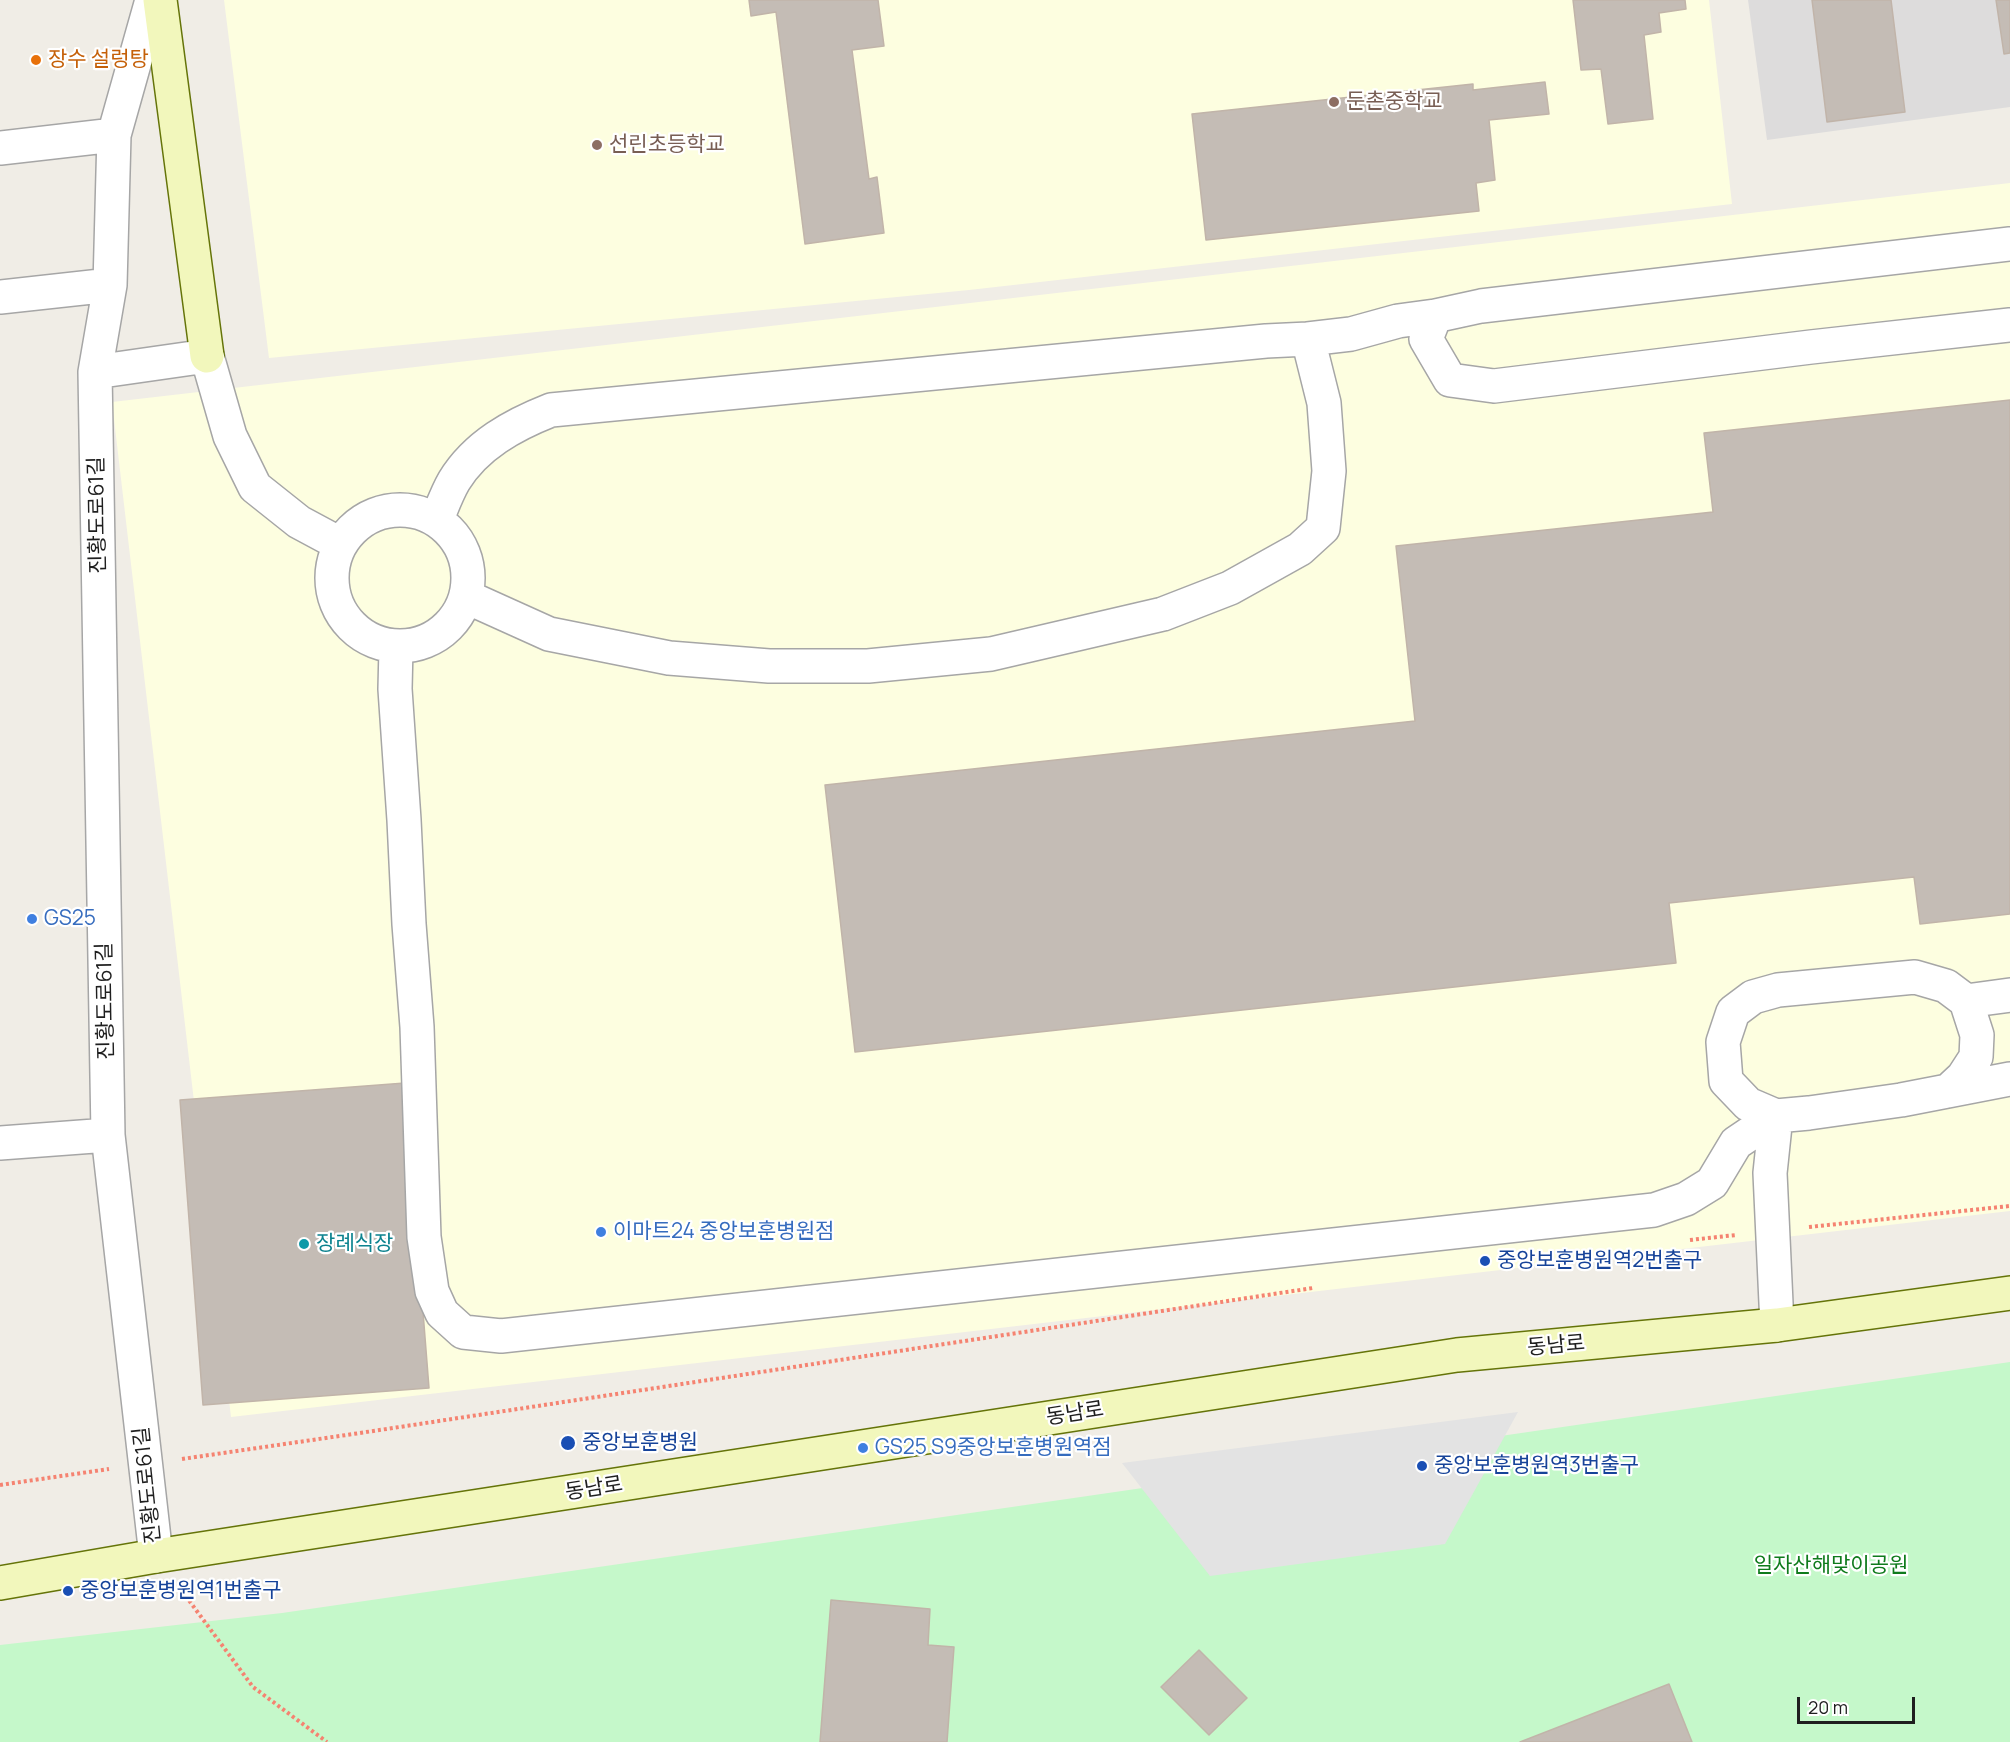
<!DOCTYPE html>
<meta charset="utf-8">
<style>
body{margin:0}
#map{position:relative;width:2010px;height:1742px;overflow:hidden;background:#f0ede6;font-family:Manrope,sans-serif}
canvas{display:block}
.scale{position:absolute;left:1797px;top:1697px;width:118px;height:27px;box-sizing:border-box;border:3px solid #1f1f1f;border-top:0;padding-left:8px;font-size:18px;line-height:21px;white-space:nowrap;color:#1f1f1f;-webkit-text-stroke:4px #fff;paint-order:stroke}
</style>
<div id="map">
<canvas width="2010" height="1742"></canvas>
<div class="scale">20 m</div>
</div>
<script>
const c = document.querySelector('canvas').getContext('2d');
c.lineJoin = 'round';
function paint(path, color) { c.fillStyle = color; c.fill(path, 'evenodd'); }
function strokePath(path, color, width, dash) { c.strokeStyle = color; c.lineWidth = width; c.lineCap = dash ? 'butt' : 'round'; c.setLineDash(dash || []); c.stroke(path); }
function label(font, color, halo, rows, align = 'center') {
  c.font = font + ' Manrope,"Noto Sans KR",sans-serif'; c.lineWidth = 4.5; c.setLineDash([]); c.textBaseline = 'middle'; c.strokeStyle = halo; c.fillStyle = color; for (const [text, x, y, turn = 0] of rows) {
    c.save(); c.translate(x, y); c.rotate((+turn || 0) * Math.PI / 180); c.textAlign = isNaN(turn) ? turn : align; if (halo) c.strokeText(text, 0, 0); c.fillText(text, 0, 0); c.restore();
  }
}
const residential = new Path2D(`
 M1748,0H2010V107L1767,140Z`);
const education = new Path2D(`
 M224,0H1709L1732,204L969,290L269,358Z
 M2010,183V1211L231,1417L112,402Z`);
const park = new Path2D(`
 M2010,1362V1742H0V1645L282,1613Z`);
const parking = new Path2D(`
 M1518,1412L1445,1544L1210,1576L1122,1463Z`);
const building = new Path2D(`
 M749,0H878L884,46L852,50L869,179L877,177L884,233L805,244L776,12L751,16Z
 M1573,0H1685L1686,9L1659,13L1661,32L1644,35L1653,119L1608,124L1601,69L1581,70Z
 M1812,0H1891L1905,112L1827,122Z
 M1996,0H2010V53L2004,54Z
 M1545,82L1549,114L1489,120L1495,180L1476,183L1479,211L1206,240L1192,114L1473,84V90Z
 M2010,400V914L1920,924L1914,877L1669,903L1676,963L855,1052L825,785L1415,721L1396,546L1713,512L1704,433Z
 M405,1083L429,1388L203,1405L180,1100Z
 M831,1600L930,1609L928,1645L954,1647L947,1742H820Z
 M1199,1650L1247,1698L1209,1735L1161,1687Z
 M1669,1684L1692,1742H1520Z`);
const path = new Path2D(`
 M1809,1227L2010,1206
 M1690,1240L1736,1235
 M182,1459L360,1433L1313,1288
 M0,1485L109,1469
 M182,1591L253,1687L327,1742`);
const street = new Path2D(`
 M152,0L114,135L110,285L95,372L108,1135L156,1556
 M0,148L114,135
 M0,297L110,285
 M1435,316L1426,339L1450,380L1494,386L1811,347L2010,325
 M1308,339L1351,334L1398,321L1435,316L1481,306L2010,244
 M95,372L207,356L230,436L255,487L299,522L340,544
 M332 578a68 68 0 1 1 136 0a68 68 0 1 1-136 0Z
 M437,519C442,507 447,493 454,481C476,445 513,425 551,410L1266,341L1308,339L1324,403L1329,471L1323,528L1300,549L1230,588L1163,614L991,654L868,666H769L669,658L549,634L467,597
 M396,647L395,689L404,820L409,924L417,1027L424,1237L432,1291L442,1313L463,1332L501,1336L1654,1210L1686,1199L1712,1183L1736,1143L1776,1116
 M1966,1001L2010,995
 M1948,1091L1963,1077L1976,1057L1977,1035L1966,1001L1946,986L1915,977L1778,990L1753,997L1733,1012L1723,1042L1726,1081L1748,1104L1776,1116L1809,1113L1901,1100L2010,1079
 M1776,1116L1770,1173L1777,1325
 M0,1143L108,1135`);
const secondary = new Path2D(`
 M160,0L207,356
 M0,1583L156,1556L1457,1355L1777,1325L2010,1293`);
const markers = [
 [36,60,6,"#e8710a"],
 [1334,102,6,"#8d6e63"],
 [597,145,6,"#8d6e63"],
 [32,919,6,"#3f7fe0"],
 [601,1232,6,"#3f7fe0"],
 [304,1244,6,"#0f9aa8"],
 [1485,1261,6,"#1a4fb4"],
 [568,1443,8,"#1a4fb4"],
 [863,1448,6,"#3f7fe0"],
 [1422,1466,6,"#1a4fb4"],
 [68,1591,6,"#1a4fb4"]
];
const foodNames = [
 ["장수 설렁탕",48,60]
];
const educationNames = [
 ["둔촌중학교",1346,102],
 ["선린초등학교",609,145]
];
const streetNames = [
 ["진황도로61길",98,515,-91],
 ["진황도로61길",106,1001,-91],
 ["동남로",1556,1346,-5],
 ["동남로",1075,1414,-9],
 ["진황도로61길",148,1485,-96],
 ["동남로",594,1489,-9]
];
const shopNames = [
 ["GS25",44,919],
 ["이마트24 중앙보훈병원점",613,1232],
 ["GS25 S9중앙보훈병원역점",875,1448]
];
const cultureNames = [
 ["장례식장",316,1244]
];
const transitNames = [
 ["중앙보훈병원역2번출구",1497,1261],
 ["중앙보훈병원",582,1443],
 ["중앙보훈병원역3번출구",1434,1466],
 ["중앙보훈병원역1번출구",80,1591]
];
const parkNames = [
 ["일자산해맞이공원",1831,1566]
];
paint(residential, '#dddcdc');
paint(education, '#fdfee0');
paint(park, '#c5f8ca');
paint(parking, '#e3e3e3');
paint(building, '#c4bcb5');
strokePath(building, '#c1b4a9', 1.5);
strokePath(street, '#a6a6a6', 36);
strokePath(secondary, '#657409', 36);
strokePath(path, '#f58371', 4, [3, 3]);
strokePath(street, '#fff', 33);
strokePath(secondary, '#f2f7bc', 33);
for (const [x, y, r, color] of markers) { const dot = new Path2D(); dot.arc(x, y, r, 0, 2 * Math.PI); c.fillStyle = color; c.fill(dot); strokePath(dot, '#fff', 2); }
label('21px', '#c56008', '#fff', foodNames, 'left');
label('21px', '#785e54', '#fff', educationNames, 'left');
label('21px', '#1f1f1f', '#fff', streetNames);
label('21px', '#366cbe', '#fff', shopNames, 'left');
label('21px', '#0d838f', '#fff', cultureNames, 'left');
label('21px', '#164399', '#fff', transitNames, 'left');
label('21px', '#0f7b1c', '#fff', parkNames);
</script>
